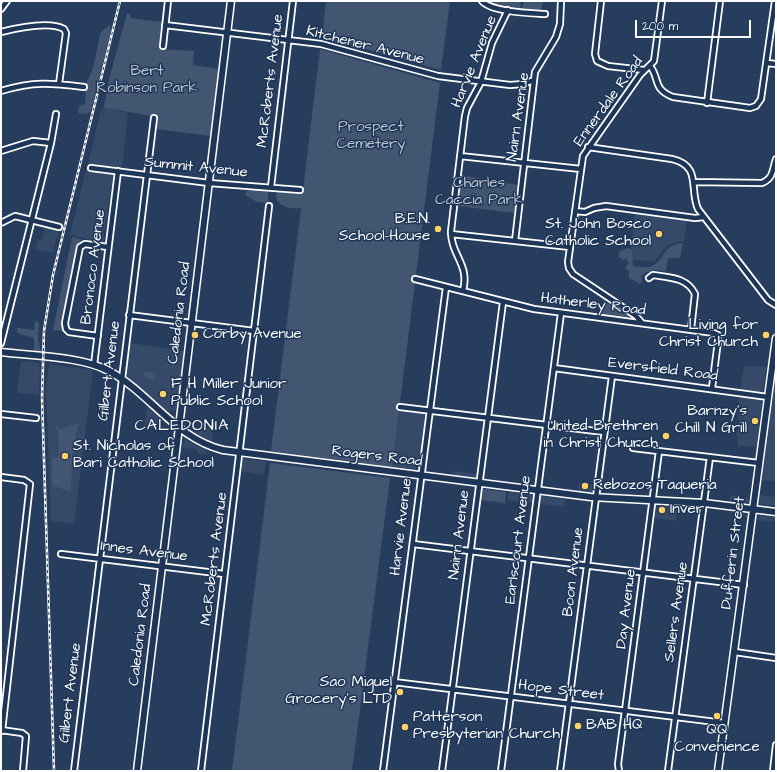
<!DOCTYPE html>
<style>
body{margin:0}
#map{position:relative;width:777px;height:772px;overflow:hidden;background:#263d5e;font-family:"Architects Daughter",sans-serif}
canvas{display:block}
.frame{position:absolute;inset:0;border:2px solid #fff;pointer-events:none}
.scale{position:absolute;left:635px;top:20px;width:116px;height:18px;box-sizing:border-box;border:2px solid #fff;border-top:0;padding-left:5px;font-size:12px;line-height:14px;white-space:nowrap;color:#fff;-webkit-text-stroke:3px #1d3557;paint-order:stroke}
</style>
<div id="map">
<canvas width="777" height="772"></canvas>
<div class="frame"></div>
<div class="scale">200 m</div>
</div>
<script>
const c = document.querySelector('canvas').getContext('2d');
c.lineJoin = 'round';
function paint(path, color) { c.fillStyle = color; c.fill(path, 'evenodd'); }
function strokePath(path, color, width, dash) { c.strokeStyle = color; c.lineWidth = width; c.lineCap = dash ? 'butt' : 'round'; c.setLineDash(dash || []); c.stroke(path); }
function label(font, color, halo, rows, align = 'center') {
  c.font = font + ' "Architects Daughter",sans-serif'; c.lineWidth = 3; c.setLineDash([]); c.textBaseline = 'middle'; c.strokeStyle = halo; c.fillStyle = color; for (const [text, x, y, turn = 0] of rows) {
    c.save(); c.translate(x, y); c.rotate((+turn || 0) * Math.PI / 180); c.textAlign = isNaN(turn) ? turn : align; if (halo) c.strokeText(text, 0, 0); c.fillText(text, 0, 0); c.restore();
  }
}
const built = new Path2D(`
 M104,108L128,113L122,169L88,164L101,110Z
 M86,170L113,174L103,242L70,235Z
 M635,214L687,221L684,241L667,245L655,261L633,260L630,253Z
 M45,226L59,230L53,253L35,249L38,240L42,241Z
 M129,343L184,351L176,410L169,412L128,377L126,373Z
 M21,361L40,363L39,395L17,393Z
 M49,364L93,370L74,524L51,521L46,390Z
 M744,366L767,367L763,392L740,390Z
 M776,374V482L762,480Z
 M739,396L760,398L762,401L757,447L738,446V437H736L738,427Z
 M147,407L161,419L159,429L144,427Z
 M399,410L423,413L426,415L421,452L419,453L416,470L392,467Z
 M195,428L210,429L213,436L212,442L196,433L194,432Z
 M185,439L207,451L206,455L200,454L195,449L182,448Z
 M243,459L266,461L264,475L240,471Z
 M453,471L477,474V475L474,478L452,475Z
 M579,483L594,485V491L591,493L578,491Z
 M509,492L565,499L564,507L507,500Z
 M730,495L748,498V503L729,500Z
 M760,495L776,497V506L760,504Z
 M657,507H677L676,521L654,518Z
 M760,515L775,517L774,522L757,520Z`);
const green = new Path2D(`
 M326,1H450L441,70L322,37Z
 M487,1H518L521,4L520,8L493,4Z
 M520,1H543L541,11L522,8L524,3Z
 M127,13L130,14V18L163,22L160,49L194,51L193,65L219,69L211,136L156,129L157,118C151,115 115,110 104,108L107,87Z
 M110,25L111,30L91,111L87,114L78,113L79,106L85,104L86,84L93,68L100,34L103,30Z
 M320,49L440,83L392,467L271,451L301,208C290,210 271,205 278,191C286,187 294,194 303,190Z
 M461,175L517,185L514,213L458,206Z
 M252,190H268V203L257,202L245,195L247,191Z
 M72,237L82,239L77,245L66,300L62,331L53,330Z
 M683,243L680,258H668L666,271L654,270L651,272H646L641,276L642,282L640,284L629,278V271L625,268L629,263L626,258L623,260L618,256L620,251L628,248L632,250L633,266C637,266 644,268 649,267C667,262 659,245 683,243Z
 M603,300L630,318L601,315Z
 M35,321L39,323L38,339L41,352H34V338L17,333V328H19L34,330Z
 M146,371L153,373L155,379L154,380L146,378L143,374Z
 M79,423C72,444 71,470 71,492L52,485V458L59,456L58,431L55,428L58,426L60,429Z
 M270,463L390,478L352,771H232Z
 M483,489L506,492L505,503L480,500Z`);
const street = new Path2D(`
 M482,1C491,12 530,13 545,14
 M601,1L595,54L597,61L608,66L644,70
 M1,9L7,1
 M165,25L321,44L438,76L510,85L523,84L534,80
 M1,32C17,28 49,21 64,29L66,33L59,84
 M163,46L168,1
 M767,63L776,64
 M650,66C660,78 652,89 673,97L750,108L756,106L761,99L775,1
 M1,91C34,81 51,83 84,87
 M707,103L720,1
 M588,147L672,159C702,166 689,189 698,209L768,300L776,305
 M1,151L33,141L51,143
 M460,156L581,169
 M91,168L209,183L300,190
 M694,182L762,183C774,178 772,170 776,159
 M271,187L293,1
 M575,211L585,212L594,208L606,206L695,218L704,217
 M1,223L15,216L59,227
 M451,234L570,247
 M515,241L535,72L556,37L560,24L561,1
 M649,278L653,275C670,278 687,277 695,294L691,329
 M415,279L534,309L714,333L718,335V341L712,388
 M463,291C470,264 451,256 451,231L465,116L467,108L481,82L492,43L508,10
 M129,315L254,331
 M642,323L636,316L573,274L569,268L568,262L583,156L640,75L654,61L662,1
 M98,336L69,332L66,329L65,323L80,247L85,244L108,247
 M1,343L51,143L56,114
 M94,365L118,171
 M554,368L768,397
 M400,407L604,432
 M1,414L36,418
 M633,448L759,463
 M1,477L24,480L30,484L2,731
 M413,544L744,585
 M61,554L224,574
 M735,652L776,658
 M394,682L724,723
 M1,730L22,733L26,736L23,771
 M74,771L154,118
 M201,771L269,206
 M383,771L446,287
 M442,771L503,302
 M501,771L561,313
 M560,771L612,376
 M619,771L618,764L659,451
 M668,771L710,457
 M773,771L776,745`);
const secondary = new Path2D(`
 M1,352C32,356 81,356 109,371C150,393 176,439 223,450L591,497L704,503L776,512
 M137,771L231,1
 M718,771L776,338`);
const rail = new Path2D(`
 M54,771L42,398L44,331L53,275L120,1`);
const markers = [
 [438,229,4,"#ffd166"],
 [659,234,4,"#ffd166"],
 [195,335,4,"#ffd166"],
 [766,335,4,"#ffd166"],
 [163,394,4,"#ffd166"],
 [755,421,4,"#ffd166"],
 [666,436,4,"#ffd166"],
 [65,456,4,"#ffd166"],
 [585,486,4,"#ffd166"],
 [662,510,4,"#ffd166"],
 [400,692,4,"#ffd166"],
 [717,716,4,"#ffd166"],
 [578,726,4,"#ffd166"],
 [405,727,4,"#ffd166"]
];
const streetNames = [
 ["Kitchener Avenue",365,46,14],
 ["Harvie Avenue",475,62,-68],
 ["McRoberts Avenue",271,81,-83],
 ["Ennerdale Road",609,102,-54],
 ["Nairn Avenue",519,117,-82],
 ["Summit Avenue",196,168,6],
 ["Bronoco Avenue",94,267,-83],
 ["Hatherley Road",593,305,7],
 ["Caledonia Road",180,313,-83],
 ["Eversfield Road",663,370,7],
 ["Gilbert Avenue",110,371,-83],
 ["Rogers Road",377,457,7],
 ["Harvie Avenue",402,527,-83],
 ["Nairn Avenue",460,535,-83],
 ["Earlscourt Avenue",519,540,-83],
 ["Innes Avenue",144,552,7],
 ["Dufferin Street",734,553,-83],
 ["McRoberts Avenue",215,559,-83],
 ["Boon Avenue",574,572,-83],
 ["Day Avenue",627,609,-83],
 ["Sellers Avenue",677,612,-82],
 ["Caledonia Road",141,635,-83],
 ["Hope Street",561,691,7],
 ["Gilbert Avenue",71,693,-83]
];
const parkNames = [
 ["Bert",147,72],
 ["Robinson Park",147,89],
 ["Prospect",371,128],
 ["Cemetery",371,145],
 ["Charles",479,184],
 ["Caccia Park",479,201]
];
const poiNames = [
 ["B.E.N.",430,220,"right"],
 ["School-House",430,237,"right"],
 ["St. John Bosco",651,225,"right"],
 ["Catholic School",651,242,"right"],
 ["Living for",758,326,"right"],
 ["Christ Church",758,343,"right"],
 ["Corby Avenue",203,335],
 ["F H Miller Junior",171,385],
 ["Public School",171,402],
 ["Barnzy's",747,412,"right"],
 ["Chill N Grill",747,429,"right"],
 ["United Brethren",658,427,"right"],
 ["in Christ Church",658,444,"right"],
 ["St. Nicholas of",73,447],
 ["Bari Catholic School",73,464],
 ["Rebozos Taqueria",593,486],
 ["Inver",670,510],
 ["Sao Miguel",392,683,"right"],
 ["Grocery's LTD",392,700,"right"],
 ["Patterson",413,718],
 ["Presbyterian Church",413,735],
 ["BAB HQ",586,726],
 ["QQ",717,731,"center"],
 ["Convenience",717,748,"center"]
];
const neighbourhoodNames = [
 ["CALEDONIA",182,427]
];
paint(built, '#344a68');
paint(green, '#425672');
strokePath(street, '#fff', 8);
strokePath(secondary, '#fff', 9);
strokePath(street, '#1d3557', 4.5);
strokePath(secondary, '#1d3557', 6);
strokePath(rail, '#fff', 2.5);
strokePath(rail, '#1d3557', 1, [3]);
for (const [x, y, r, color] of markers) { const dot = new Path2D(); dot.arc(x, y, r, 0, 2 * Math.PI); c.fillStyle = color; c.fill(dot); strokePath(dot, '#1d3557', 1.5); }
label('15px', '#fff', '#1d3557', streetNames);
label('15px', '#bdc4ce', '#1d3557', parkNames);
label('15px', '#fff', '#1d3557', poiNames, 'left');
c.letterSpacing = '1px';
label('16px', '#fff', '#1d3557', neighbourhoodNames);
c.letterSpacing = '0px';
</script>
